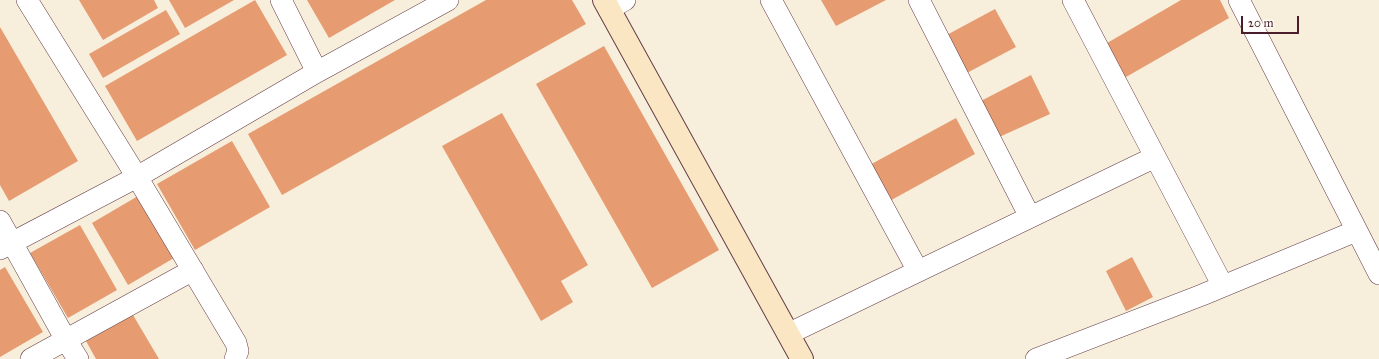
<!DOCTYPE html>
<style>
body{margin:0}
#map{position:relative;width:1379px;height:359px;overflow:hidden;background:#f7eedc;font-family:"IM FELL Great Primer",serif}
canvas{display:block}
.scale{position:absolute;left:1241px;top:16px;width:58px;height:18px;box-sizing:border-box;border:2px solid #4a1f2b;border-top:0;padding-left:5px;font-size:12px;line-height:14px;white-space:nowrap;color:#4a1f2b;-webkit-text-stroke:3px #fdfcf7;paint-order:stroke}
</style>
<div id="map">
<canvas width="1379" height="359"></canvas>
<div class="scale">20 m</div>
</div>
<script>
const c = document.querySelector('canvas').getContext('2d');
c.lineJoin = 'round';
function paint(path, color) { c.fillStyle = color; c.fill(path, 'evenodd'); }
function strokePath(path, color, width, dash) { c.strokeStyle = color; c.lineWidth = width; c.lineCap = dash ? 'butt' : 'round'; c.setLineDash(dash || []); c.stroke(path); }
const building = new Path2D(`
 M79,0H154L158,8L103,40Z
 M169,0H234L185,28Z
 M255,0L287,55L137,141L105,86Z
 M307,0H395L329,38Z
 M486,0H572L586,24L282,195L248,134Z
 M821,0H886L836,26Z
 M1181,0H1220L1229,18L1119,81L1102,46Z
 M995,9L1016,47L963,75L943,37Z
 M166,10L180,34L103,78L89,54Z
 M0,27L78,161L9,201L0,185Z
 M604,46L719,250L652,288L536,84Z
 M1031,75L1050,114L997,138L977,103Z
 M502,113L588,265L561,281L573,302L541,321L442,146Z
 M956,118L975,154L886,203L866,167Z
 M232,141L270,207L195,250L157,184Z
 M138,196L174,258L128,285L92,223Z
 M80,225L117,290L68,318L30,253Z
 M1132,257L1153,297L1126,311L1106,271Z
 M5,267L43,332L0,357V270Z
 M133,315L159,359H96L86,341Z`);
const street = new Path2D(`
 M27,0L137,177L236,343L238,351L235,359
 M281,0L317,72
 M771,0L918,271
 M919,0L1030,217
 M1073,0L1223,286
 M1239,0L1379,274
 M609,9L625,0
 M0,221L66,340L78,359
 M0,249L137,177L317,72L448,0
 M788,334L1155,157
 M31,359L193,270
 M1036,359L1202,295L1356,231`);
const secondary = new Path2D(`
 M604,0L802,359`);
paint(building, '#e69b70');
strokePath(street, '#643e46', 22);
strokePath(secondary, '#643e46', 24);
strokePath(street, '#fff', 21);
strokePath(secondary, '#fbe6c4', 22);
</script>
